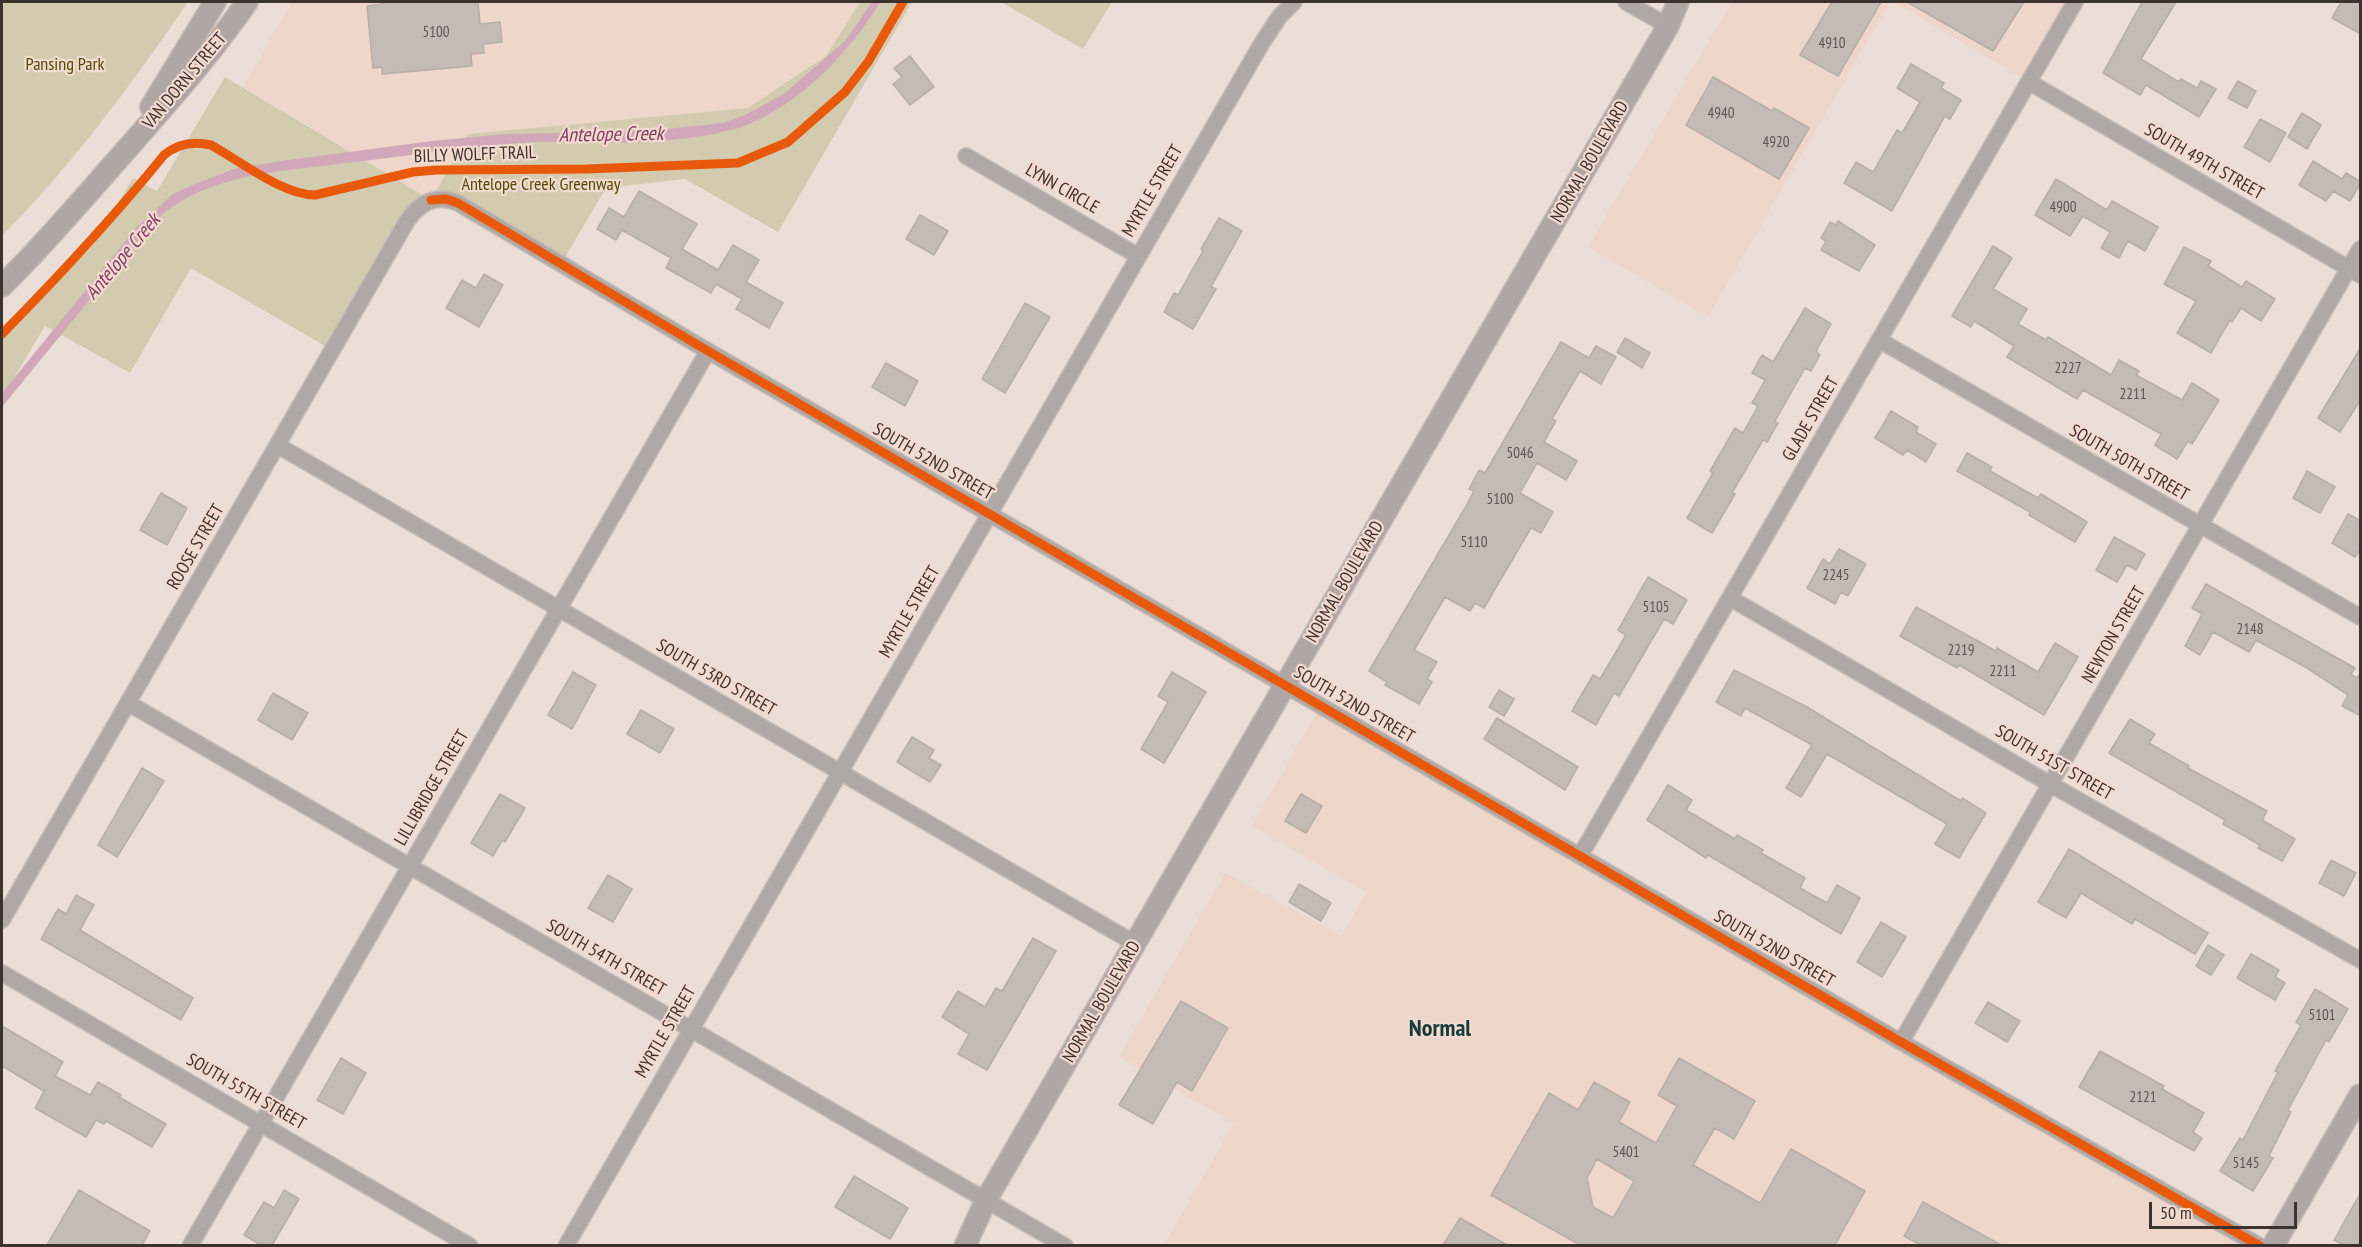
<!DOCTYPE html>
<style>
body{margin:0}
#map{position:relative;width:2362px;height:1247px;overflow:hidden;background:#ebded7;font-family:"PT Sans Narrow",sans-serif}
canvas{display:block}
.frame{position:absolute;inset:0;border:3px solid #3c322e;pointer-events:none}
.scale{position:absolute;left:2149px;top:1202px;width:148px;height:27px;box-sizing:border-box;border:3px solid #3c322e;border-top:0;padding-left:8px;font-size:18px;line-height:21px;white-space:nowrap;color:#3c322e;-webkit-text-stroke:4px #f3dacf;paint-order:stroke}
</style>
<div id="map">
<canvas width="2362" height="1247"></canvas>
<div class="frame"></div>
<div class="scale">50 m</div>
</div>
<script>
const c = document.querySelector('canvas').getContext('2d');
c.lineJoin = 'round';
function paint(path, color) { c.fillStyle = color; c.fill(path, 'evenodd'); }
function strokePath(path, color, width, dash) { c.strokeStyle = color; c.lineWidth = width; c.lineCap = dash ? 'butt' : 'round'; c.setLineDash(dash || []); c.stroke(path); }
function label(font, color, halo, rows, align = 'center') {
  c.font = font + ' "PT Sans Narrow",sans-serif'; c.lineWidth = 4.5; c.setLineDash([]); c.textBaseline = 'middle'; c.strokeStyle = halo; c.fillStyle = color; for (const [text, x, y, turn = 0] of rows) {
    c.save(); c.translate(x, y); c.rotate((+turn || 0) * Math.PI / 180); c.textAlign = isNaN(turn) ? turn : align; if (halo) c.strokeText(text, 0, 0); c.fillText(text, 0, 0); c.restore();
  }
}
const built = new Path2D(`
 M292,2H860L826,56L748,108L469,134L431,200L243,87Z
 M1732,2H1890L1708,317L1588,247Z
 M1894,2H2075L2029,82Z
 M1321,705L2241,1234L2235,1246L1164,1245L1234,1123L1119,1057L1225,873L1342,936L1366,892L1252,826Z`);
const green = new Path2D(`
 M2,2H188C132,84 72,165 2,236Z
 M860,2H912L778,232L685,179L606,188L561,264L458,203L421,205L332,350L191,268L130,373L45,326L2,398V337L93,245L133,178L157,191L225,77L431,200L468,134L748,108L826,56Z
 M1001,2H1112L1083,49Z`);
const water = new Path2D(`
 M872,2H880C850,52 798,107 741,127C705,139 653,142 615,143C583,143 551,140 519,143C456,148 393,158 330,165C265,173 207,176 155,220L2,407V393L138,226L173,194L190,186L234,169L281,161L432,141L506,134L648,131L723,123L745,115L784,94L846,40Z`);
const building = new Path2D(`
 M382,2H478L480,24L500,22L502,42L483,44L484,53L471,54L472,66L382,74V67L373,68L367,6L382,4Z
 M1832,2H1881L1838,76L1800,55Z
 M1907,2H2024L1993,51Z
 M2142,2H2176L2141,59L2179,82L2181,79L2197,88L2201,81L2216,89L2199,117L2146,85L2140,95L2103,73Z
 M2341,2H2361V34L2332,18Z
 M910,56L934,87L910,105L893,84L902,77L894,68Z
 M1911,64L1944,83L1941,88L1961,100L1950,119L1945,116L1892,211L1844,183L1856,162L1873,172L1897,130L1902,133L1920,102L1897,88Z
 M1713,77L1772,111L1774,108L1809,128L1779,179L1686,125Z
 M2238,81L2256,91L2247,108L2228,98Z
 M2302,113L2321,125L2307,149L2288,137Z
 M2260,119L2286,133L2270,162L2244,147Z
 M2313,161L2342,179L2346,173L2361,182L2350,201L2333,191L2326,201L2299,185Z
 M2056,179L2107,210L2112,201L2158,227L2145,251L2128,241L2119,258L2101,248L2110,232L2083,216L2070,236L2035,215Z
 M639,191L697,224L682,249L718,270L733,245L759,260L746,282L783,303L769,328L736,309L742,299L716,284L711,293L666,268L671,258L622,230L616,240L597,229L609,208L624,217Z
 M920,215L948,231L934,255L906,239Z
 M1219,218L1242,231L1211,287L1216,289L1193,329L1164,312L1174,293L1178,295L1203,251L1201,249Z
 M1838,221L1875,245L1859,271L1821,250L1826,241L1821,238L1830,222L1836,225Z
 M1993,246L2012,258L1993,289L2027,309L2018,324L2046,340L2048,337L2111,375L2119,360L2139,371L2136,375L2182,400L2192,383L2219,400L2192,444L2188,441L2177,459L2155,445L2161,434L2083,390L2077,399L2007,357L2014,346L1974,321L1971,327L1952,316Z
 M2184,247L2211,261L2208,266L2242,287L2246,281L2275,299L2261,321L2241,308L2232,322L2230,320L2211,353L2177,333L2196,301L2164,284Z
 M484,274L503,285L479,327L446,308L462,280L476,288Z
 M1025,303L1050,317L1005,393L982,379Z
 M1805,308L1831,324L1816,351L1820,355L1811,371L1805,368L1775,421L1778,423L1767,442L1763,440L1732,493L1735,494L1712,533L1687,518L1713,473L1710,471L1735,428L1743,433L1758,406L1752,403L1765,380L1752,373L1762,355L1773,362Z
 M1625,338L1650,353L1642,368L1617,352Z
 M1561,342L1589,358L1596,346L1616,357L1601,384L1580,371L1552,419L1556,421L1544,442L1577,461L1566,480L1537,463L1520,493L1553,512L1541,533L1531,528L1484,608L1475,603L1470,611L1445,597L1414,650L1437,662L1427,679L1432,682L1419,704L1385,685L1387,682L1369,671L1465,508L1474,491L1469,489L1479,470L1485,473Z
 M2361,347V399L2340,432L2318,418Z
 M886,363L918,381L905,406L872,387Z
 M1891,411L1918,427L1916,432L1936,444L1926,462L1907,450L1903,455L1875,438Z
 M1967,453L1992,467L1990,471L2038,498L2041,494L2087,522L2075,542L2029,515L2030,512L1957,471Z
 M2307,471L2335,487L2320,513L2293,498Z
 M161,493L187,508L167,545L140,530Z
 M2348,514L2361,521V548L2355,557L2332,543Z
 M2114,537L2145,554L2136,570L2127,565L2117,582L2096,570Z
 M1839,549L1866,564L1848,596L1841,592L1835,604L1807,588L1823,559L1830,564Z
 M1648,577L1687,600L1673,624L1664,619L1619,696L1614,693L1596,725L1572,711L1593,675L1600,679L1626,635L1618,630Z
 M2206,584L2355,668L2351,674L2357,678L2361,672V716L2342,706L2348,695L2307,668L2256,640L2249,652L2213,632L2200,655L2185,646L2202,614L2192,608Z
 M1916,607L1996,651L1997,648L2038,672L2055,643L2078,657L2044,715L1959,665L1957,668L1900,636Z
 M1734,670L1807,707L1961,801L1962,798L1986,813L1959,858L1935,844L1947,824L1827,754L1801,797L1786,788L1812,745L1745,708L1741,716L1716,702Z
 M573,672L596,685L572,729L548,715Z
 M1172,672L1206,692L1164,763L1141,749L1168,702L1158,696Z
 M1499,690L1514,699L1504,716L1489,707Z
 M273,693L308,713L292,740L258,720Z
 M641,710L674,729L660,753L627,734Z
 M1497,718L1578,767L1565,790L1484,739Z
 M2130,719L2155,734L2149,743L2189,766L2188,768L2267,811L2262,820L2295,839L2282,861L2258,848L2260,845L2223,824L2225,820L2109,753Z
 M912,737L934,750L929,758L941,765L930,782L897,762Z
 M142,768L164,781L117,857L98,845Z
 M1668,785L1692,800L1686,810L1735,839L1737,835L1763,850L1761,853L1805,878L1800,888L1827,903L1837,885L1860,898L1841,934L1708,855L1706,858L1647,820Z
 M500,794L525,808L505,842L502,841L493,856L471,843Z
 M1301,794L1322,806L1306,833L1285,821Z
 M2069,849L2208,933L2195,954L2135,919L2132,924L2081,893L2066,918L2038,902Z
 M2331,860L2356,873L2344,896L2319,883Z
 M608,875L632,889L613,922L588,908Z
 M1299,884L1331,903L1321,921L1289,902Z
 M76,895L94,905L80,930L193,998L181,1020L41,939L58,909L66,914Z
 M1881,922L1906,937L1882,977L1857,962Z
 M1033,938L1056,951L987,1070L958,1054L969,1034L942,1017L958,991L985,1007L996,988L1002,991Z
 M2208,945L2224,955L2211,975L2196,966Z
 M2251,954L2279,970L2275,977L2285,983L2275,1000L2237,978Z
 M2315,989L2348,1009L2329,1042L2326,1040L2288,1110L2291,1112L2269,1156L2273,1158L2253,1191L2220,1171L2240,1138L2243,1140L2278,1072L2275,1071L2301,1025L2296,1022Z
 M1181,1001L1228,1028L1192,1091L1177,1082L1153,1124L1119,1105Z
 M1988,1002L2020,1021L2007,1042L1975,1023Z
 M2,1026L63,1062L55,1076L90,1095L98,1082L121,1095L119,1097L166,1124L152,1147L106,1121L104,1124L96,1120L86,1137L35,1108L44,1091L2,1066Z
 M2100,1051L2164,1086L2162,1089L2204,1113L2193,1132L2202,1138L2194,1151L2079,1087Z
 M341,1058L366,1073L343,1114L317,1100Z
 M1679,1058L1755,1101L1734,1139L1715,1128L1693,1165L1760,1203L1791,1149L1865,1191L1835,1245H1580L1491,1195L1549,1093L1578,1110L1594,1082L1630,1102L1619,1122L1656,1143L1677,1106L1658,1095ZM1597,1159L1634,1181L1613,1218L1593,1207L1587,1178Z
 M854,1176L908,1208L890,1239L835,1207Z
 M79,1190L150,1231L142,1245H47Z
 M284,1190L299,1199L272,1245H261L244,1235L264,1202L274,1208Z
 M2361,1192V1239L2357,1245H2344L2334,1240Z
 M1923,1202L2001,1245H1921L1904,1236Z
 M1460,1218L1507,1245H1443Z`);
const street = new Path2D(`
 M1626,2L1668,26
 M2029,82L2360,275
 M966,156L1138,256
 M1879,340L2360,617
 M277,445L1136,944
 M1730,598L2050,784L2360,960
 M128,703L1065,1246
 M1580,856L2075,2
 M2,920L407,221C420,202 436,194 458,203L708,351L1901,1042L2260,1246
 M2,973L470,1246
 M1901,1042L2360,249
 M190,1246L708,351
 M566,1246L1262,43L1279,17L1294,2`);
const secondary = new Path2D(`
 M151,107L215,2
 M2,286C43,246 81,201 119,158C164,107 209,57 247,2
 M965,1246L986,1200L1668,26L1678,2
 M2273,1246L2360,1095`);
const cycleway = new Path2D(`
 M431,200L446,199L458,203L708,351L1901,1042L2260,1246
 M2,334C59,276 113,218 164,155C178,143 194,141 211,145C240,161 283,195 315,195L413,172L437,170L587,169L738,163L788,142L845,92L868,62L903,2`);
const numberNames = [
 ["5100",436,33],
 ["4910",1832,44],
 ["4940",1721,114],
 ["4920",1776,143],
 ["4900",2063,208],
 ["2227",2068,369],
 ["2211",2133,395],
 ["5046",1520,454],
 ["5100",1500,500],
 ["5110",1474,543],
 ["2245",1836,576],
 ["5105",1656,608],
 ["2148",2250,630],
 ["2219",1961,651],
 ["2211",2003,672],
 ["5101",2322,1016],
 ["2121",2143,1098],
 ["5401",1626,1153],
 ["5145",2246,1164]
];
const parkNames = [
 ["Pansing Park",65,65],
 ["Antelope Creek Greenway",541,185]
];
const streetNames = [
 ["VAN DORN STREET",185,81,-50],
 ["BILLY WOLFF TRAIL",475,155,-2],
 ["NORMAL BOULEVARD",1590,162,-60],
 ["SOUTH 49TH STREET",2204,162,30],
 ["LYNN CIRCLE",1062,189,30],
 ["MYRTLE STREET",1153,191,-60],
 ["GLADE STREET",1811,419,-60],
 ["SOUTH 52ND STREET",933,462,30],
 ["SOUTH 50TH STREET",2129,463,30],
 ["ROOSE STREET",196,547,-60],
 ["NORMAL BOULEVARD",1345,582,-60],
 ["MYRTLE STREET",910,612,-60],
 ["NEWTON STREET",2114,635,-60],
 ["SOUTH 53RD STREET",716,678,30],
 ["SOUTH 52ND STREET",1354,705,30],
 ["SOUTH 51ST STREET",2054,763,30],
 ["LILLIBRIDGE STREET",432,788,-60],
 ["SOUTH 52ND STREET",1774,949,30],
 ["SOUTH 54TH STREET",606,958,30],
 ["NORMAL BOULEVARD",1102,1002,-60],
 ["MYRTLE STREET",666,1032,-60],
 ["SOUTH 55TH STREET",246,1092,30]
];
const waterNames = [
 ["Antelope Creek",611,135,-1],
 ["Antelope Creek",123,257,-50]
];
const districtNames = [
 ["Normal",1440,1029]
];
paint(built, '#eed6cb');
paint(green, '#d2cbaf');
paint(water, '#d1a8b9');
paint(building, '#c3bbb4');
strokePath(building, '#b6aea7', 1.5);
strokePath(street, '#c6bcb7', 18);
strokePath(secondary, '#c6bcb7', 24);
strokePath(street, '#afa8a5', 15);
strokePath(secondary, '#b0a7a4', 21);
strokePath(cycleway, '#e8590c', 9);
label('15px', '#5e5450', null, numberNames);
label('18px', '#4f4b06', '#f3dacf', parkNames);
label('18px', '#3c322e', '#f3dacf', streetNames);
label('italic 20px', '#7f3d63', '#f3dacf', waterNames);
label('bold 24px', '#183a3a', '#f3dacf', districtNames);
</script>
